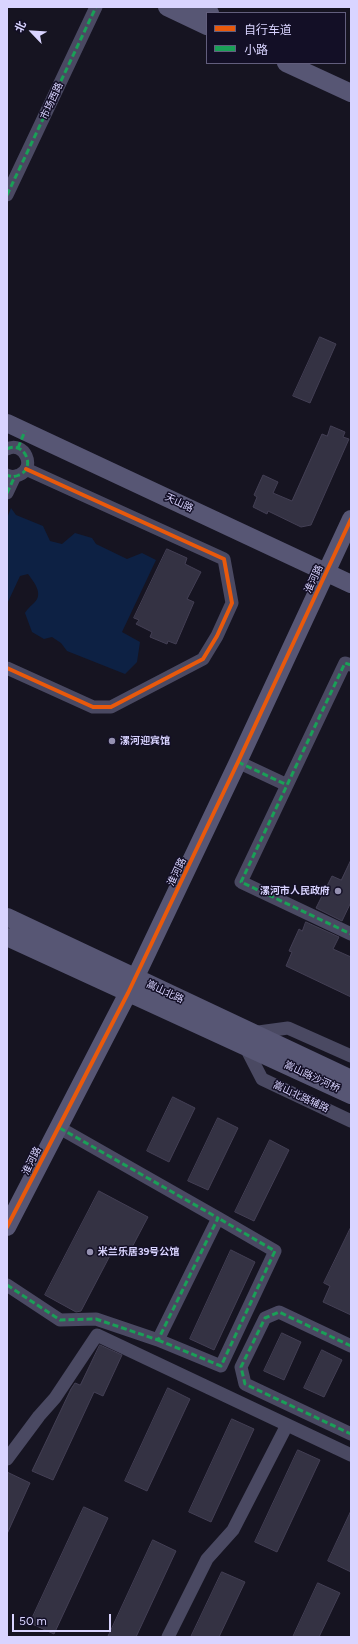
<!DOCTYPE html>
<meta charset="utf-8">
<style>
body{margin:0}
#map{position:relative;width:358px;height:1644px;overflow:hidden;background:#161421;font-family:Figtree,"Noto Sans SC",sans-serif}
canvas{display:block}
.frame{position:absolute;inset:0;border:8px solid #d9d4ff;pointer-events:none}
.legend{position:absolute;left:206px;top:12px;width:140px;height:52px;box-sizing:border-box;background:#130f26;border:1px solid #625e7d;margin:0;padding:5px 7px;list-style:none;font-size:12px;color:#d9d4ff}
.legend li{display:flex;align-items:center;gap:8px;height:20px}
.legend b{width:20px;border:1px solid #625e7d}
.north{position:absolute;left:12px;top:12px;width:40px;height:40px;-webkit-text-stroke:3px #130f26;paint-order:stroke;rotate:295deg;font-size:11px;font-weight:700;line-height:16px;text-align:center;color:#d9d4ff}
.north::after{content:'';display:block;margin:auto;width:14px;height:18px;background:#d9d4ff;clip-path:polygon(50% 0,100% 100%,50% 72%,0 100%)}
.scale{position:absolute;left:12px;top:1614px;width:99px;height:18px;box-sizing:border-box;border:2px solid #d9d4ff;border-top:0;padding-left:5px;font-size:12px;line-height:14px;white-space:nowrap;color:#d9d4ff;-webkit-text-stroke:3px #130f26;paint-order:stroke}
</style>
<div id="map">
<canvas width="358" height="1644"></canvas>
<div class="frame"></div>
<ul class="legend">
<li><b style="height:5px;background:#e8590c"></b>自行车道</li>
<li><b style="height:5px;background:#1a9f57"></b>小路</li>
</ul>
<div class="north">北</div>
<div class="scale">50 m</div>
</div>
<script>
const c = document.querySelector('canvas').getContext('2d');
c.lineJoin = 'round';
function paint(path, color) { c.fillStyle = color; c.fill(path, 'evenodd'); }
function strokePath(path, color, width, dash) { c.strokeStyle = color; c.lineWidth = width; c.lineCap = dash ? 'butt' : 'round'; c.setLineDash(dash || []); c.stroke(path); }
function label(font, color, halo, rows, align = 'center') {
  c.font = font + ' Figtree,"Noto Sans SC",sans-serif'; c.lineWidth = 3; c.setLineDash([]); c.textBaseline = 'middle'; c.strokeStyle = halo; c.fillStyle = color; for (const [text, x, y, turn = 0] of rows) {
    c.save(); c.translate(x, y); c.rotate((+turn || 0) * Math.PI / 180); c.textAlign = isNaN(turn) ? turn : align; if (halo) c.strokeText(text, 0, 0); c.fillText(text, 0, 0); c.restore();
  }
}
const water = new Path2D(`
 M11,508L16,515L43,526L50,541L62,544L75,533L92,538L96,544L127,559L142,553L156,560L122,632L140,642L137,662L125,674L67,651L61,643L52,637L44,639L32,632L25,613C28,608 30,607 34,603C44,594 34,582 28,574L20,576L7,604V518Z`);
const building = new Path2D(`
 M320,337L336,344L310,403L293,396Z
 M331,426L345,432L343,437L349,439L311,525L301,527L268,511L267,514L253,507L257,497L254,495L263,475L278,482L273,493L292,501L322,434L327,436Z
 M167,549L187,558L185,564L201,572L187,599L194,602L176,644L168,641L167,644L150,637L152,632L136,624L139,620L134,618Z
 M351,860V902L342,921L316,908L332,876L341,880Z
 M306,922L339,937L333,949L351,957V997L286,966L292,952L289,951L299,929L302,931Z
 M173,1097L195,1108L169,1162L147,1151Z
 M218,1118L238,1128L208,1190L188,1181Z
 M270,1140L289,1150L254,1221L235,1212Z
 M99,1191L148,1217L129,1253L115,1246L81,1311L76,1312L45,1295Z
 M351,1227V1315L323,1302L330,1286L324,1283Z
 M231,1250L255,1262L214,1350L190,1339Z
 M282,1333L301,1342L284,1380L264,1371Z
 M100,1345L122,1355L103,1396L94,1392L53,1480L32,1471L71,1389L75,1383L80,1385Z
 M322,1350L342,1360L324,1397L304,1388Z
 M168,1388L190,1399L147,1491L125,1481Z
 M232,1419L254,1429L211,1522L189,1512Z
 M298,1450L320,1460L277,1552L255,1542Z
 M7,1472L30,1483L7,1534Z
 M84,1507L108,1518L54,1634L30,1623Z
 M351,1511V1572L328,1561Z
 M153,1540L176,1551L136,1637H108Z
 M222,1572L245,1582L219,1637H191Z
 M318,1583L340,1593L319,1637H293Z`);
const street = new Path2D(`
 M7,195L96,7
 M7,449C24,440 37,468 19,475C15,477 11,477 7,475
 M7,493L15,476
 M351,665L345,663L241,882L351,934
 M7,668L93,707H111L203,659L217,636L232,603L224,559L26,469
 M238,762L287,785
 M251,1033L288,1028L351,1056
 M245,1046L262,1079L351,1121
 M7,1285L60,1320L96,1319L158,1340L218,1218L58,1127
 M158,1340L221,1366L275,1251L218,1218
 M351,1346L279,1312L265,1318L241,1367L245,1384L351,1434
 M7,1459L39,1416L55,1398L97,1335L351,1455
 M168,1637L207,1559L233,1530L287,1425`);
const secondary = new Path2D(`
 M167,7L207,26
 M197,7L210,13
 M286,63L351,93
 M7,423L351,584
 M7,917L351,1079
 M7,937L351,1095
 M7,1227L128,993L238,762L351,519`);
const quiet = new Path2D(`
 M7,195L96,7
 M18,448L25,431
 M7,449C24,440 37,468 19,475C15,477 11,477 7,475
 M7,493L15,476
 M351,665L345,663L241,882L351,934
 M238,762L287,785
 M7,1285L60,1320L96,1319L158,1340L218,1218L58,1127
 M158,1340L221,1366L275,1251L218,1218
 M351,1346L279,1312L265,1318L241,1367L245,1384L351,1434`);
const cycleway = new Path2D(`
 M7,668L93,707H111L203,659L217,636L232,603L224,559L26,469
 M7,1227L128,993L238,762L351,519`);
const markers = [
 [112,741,4,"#9591b1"],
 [338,891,4,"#9591b1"],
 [90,1252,4,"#9591b1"]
];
const streetNames = [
 ["市场西路",52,101,-65],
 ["天山路",179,503,25],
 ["淮河路",314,579,-65],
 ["淮河路",177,872,-64],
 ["嵩山北路",165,992,25],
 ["嵩山路沙河桥",312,1077,25],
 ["嵩山北路辅路",301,1097,25],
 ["淮河路",32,1161,-63]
];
const poiNames = [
 ["漯河迎宾馆",120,741],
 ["漯河市人民政府",330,891,"right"],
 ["米兰乐居39号公馆",98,1252]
];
paint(water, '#0d2144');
paint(building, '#343243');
strokePath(building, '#433f54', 1);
strokePath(street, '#4a4962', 13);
strokePath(secondary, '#575674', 18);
strokePath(quiet, '#1a9f57', 3, [6, 3]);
strokePath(cycleway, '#e8590c', 4);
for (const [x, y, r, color] of markers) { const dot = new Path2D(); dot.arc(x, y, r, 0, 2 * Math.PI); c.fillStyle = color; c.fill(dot); strokePath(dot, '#130f26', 1.5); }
label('10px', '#d9d4ff', '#130f26', streetNames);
label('bold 10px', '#d9d4ff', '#130f26', poiNames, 'left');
</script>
